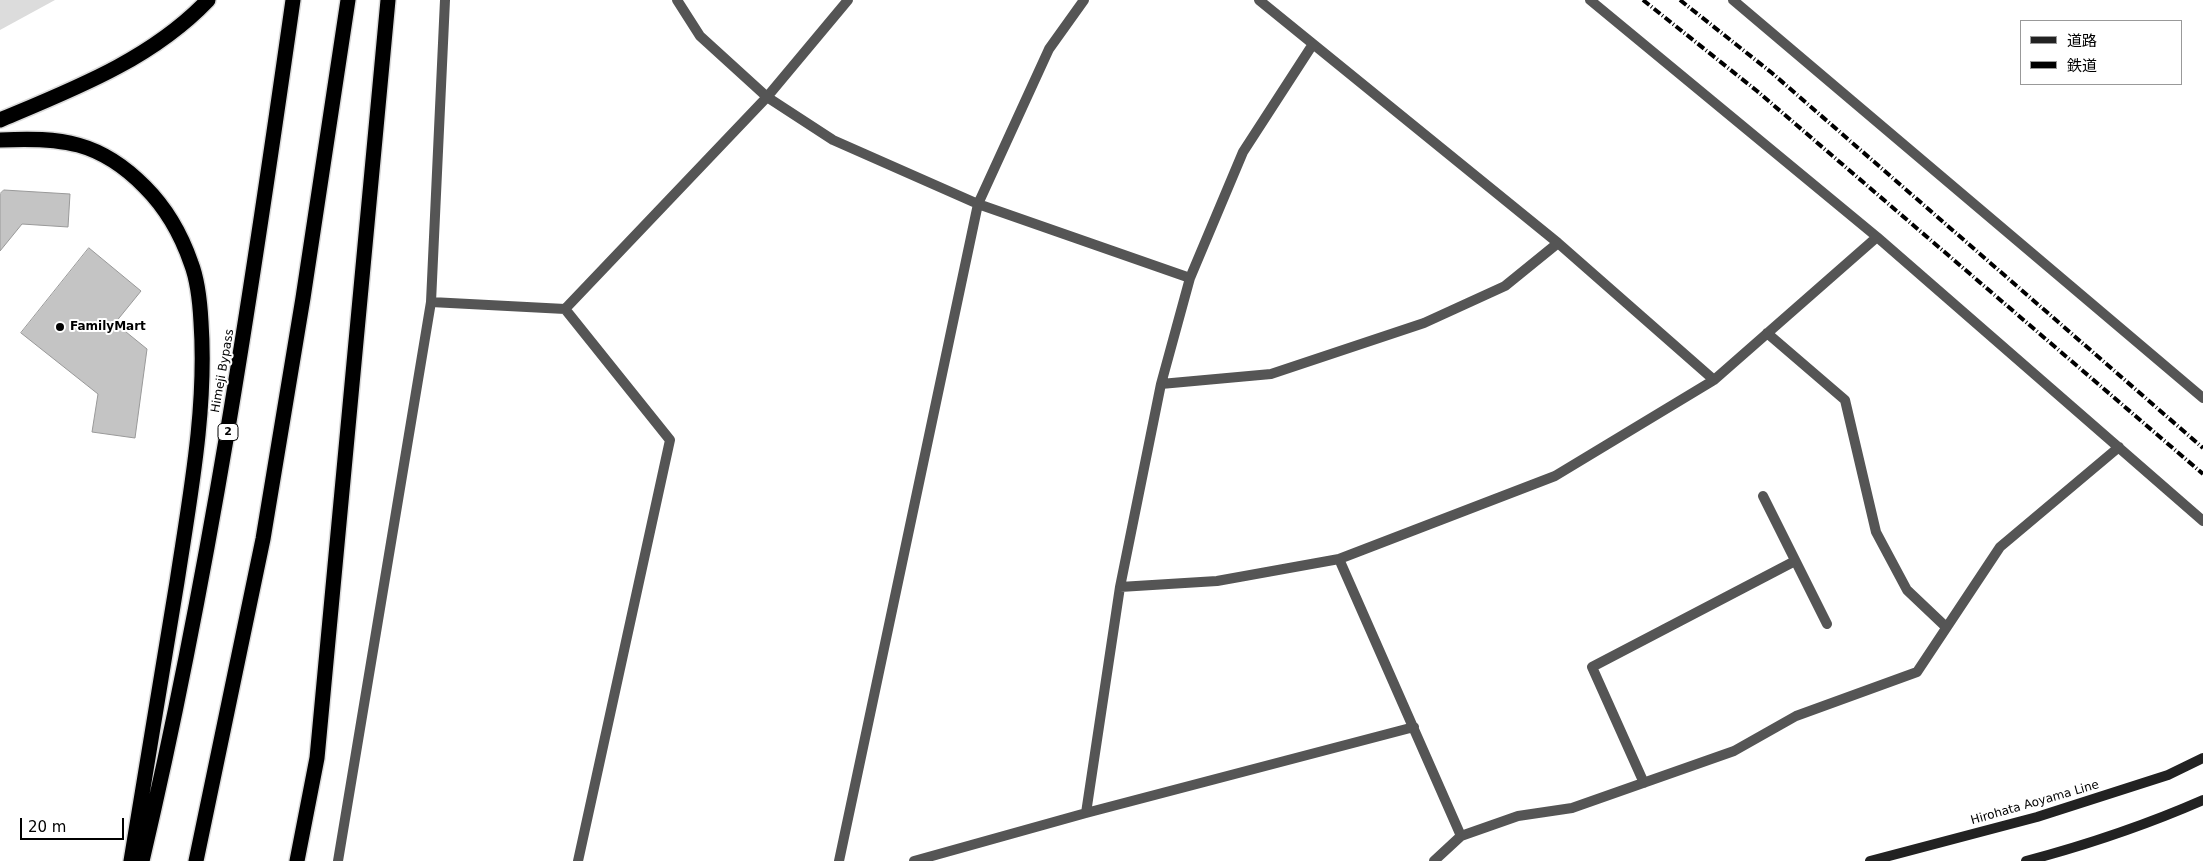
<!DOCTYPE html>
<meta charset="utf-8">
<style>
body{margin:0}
#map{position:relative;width:2203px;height:861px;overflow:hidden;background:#fff;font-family:"DejaVu Sans","Noto Sans JP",sans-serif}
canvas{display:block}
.legend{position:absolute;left:2020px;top:20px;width:162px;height:65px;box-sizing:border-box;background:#fff;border:1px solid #999;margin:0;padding:6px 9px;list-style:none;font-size:15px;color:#000}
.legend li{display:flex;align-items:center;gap:10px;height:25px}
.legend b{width:25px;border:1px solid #999}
.scale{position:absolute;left:20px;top:818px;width:104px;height:22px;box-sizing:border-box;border:2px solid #000;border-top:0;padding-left:6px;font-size:15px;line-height:18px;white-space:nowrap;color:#000;-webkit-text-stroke:4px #fff;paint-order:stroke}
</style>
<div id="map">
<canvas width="2203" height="861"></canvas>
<ul class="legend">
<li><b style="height:6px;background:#222"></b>道路</li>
<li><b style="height:6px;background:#000"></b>鉄道</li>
</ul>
<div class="scale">20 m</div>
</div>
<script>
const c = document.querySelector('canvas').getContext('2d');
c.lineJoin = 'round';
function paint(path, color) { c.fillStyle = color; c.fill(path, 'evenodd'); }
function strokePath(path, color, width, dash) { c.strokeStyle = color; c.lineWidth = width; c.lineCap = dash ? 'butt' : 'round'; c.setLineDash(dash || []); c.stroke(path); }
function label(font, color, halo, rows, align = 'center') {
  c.font = font + ' "DejaVu Sans",sans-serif'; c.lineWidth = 4; c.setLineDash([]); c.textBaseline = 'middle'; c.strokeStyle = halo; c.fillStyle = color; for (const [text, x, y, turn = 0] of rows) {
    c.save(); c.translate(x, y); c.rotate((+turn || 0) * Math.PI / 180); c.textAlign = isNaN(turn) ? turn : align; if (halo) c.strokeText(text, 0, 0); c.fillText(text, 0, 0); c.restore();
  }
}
const green = new Path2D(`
 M0,0H55L0,30Z`);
const building = new Path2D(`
 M4,190L70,194L68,227L22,224L0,251V194Z
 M89,248L141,291L115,323L147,349L135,438L92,432L98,394L21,333Z`);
const street = new Path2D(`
 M677,0L700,36L767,97L833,140L978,204L1190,278
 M1259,0L1558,243L1714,380
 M1590,0L1877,237L2203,521
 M1733,0L2203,398
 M431,302L565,309L670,440L578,861
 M565,309L767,97L848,0
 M1767,333L1845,400L1876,532L1907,590L1946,627
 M1161,384L1271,374L1424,323L1505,286L1558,243
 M1763,496L1827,624
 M1339,559L1461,836
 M1120,587L1217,581L1339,559L1555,476L1714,380L1877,237
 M1644,783L1592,667L1795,561
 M1086,813L1120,587L1161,384L1190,278L1243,152L1313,44
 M338,861L431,302L445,0
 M839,861L978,204L1049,49L1084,0
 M914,861L1086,813L1414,727
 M1434,861L1461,836L1518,816L1572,808L1734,751L1796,716L1917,672L2000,547L2119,447`);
const secondary = new Path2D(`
 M1870,861L2037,817L2168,775L2203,758
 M2026,861C2086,845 2146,825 2203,800`);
const highway = new Path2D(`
 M0,120C74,89 152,59 208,0
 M0,140C61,137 100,141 145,187C166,208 181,234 191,263C198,281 200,303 201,322C207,408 190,496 177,582C162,675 147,768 131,861
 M142,861C209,577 252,289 293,0
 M196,861L263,539L303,298L348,0
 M297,861L317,758L388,0`);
const rail = new Path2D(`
 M1643,0L1757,91L2203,474
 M1680,0L1772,73L2203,448`);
const markers = [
 [60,327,5,"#000"]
];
const shields = [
 [228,432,20]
];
const shieldNames = [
 ["2",228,432]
];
const poiNames = [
 ["FamilyMart",70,327]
];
const streetNames = [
 ["Himeji Bypass",223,371,-80],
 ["Hirohata Aoyama Line",2035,803,-16]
];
paint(green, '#dcdcdc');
paint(building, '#c4c4c4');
strokePath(building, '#999', 1);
strokePath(highway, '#dbdbdb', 18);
strokePath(street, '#555', 10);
strokePath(secondary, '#222', 10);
strokePath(highway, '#000', 15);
strokePath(rail, '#000', 4, [8, 2.5, 1, 2.5]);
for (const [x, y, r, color] of markers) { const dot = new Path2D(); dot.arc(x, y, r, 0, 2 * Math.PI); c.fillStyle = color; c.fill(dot); strokePath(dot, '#fff', 2); }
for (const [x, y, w] of shields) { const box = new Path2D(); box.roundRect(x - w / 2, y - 8.5, w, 17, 4); c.fillStyle = '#fff'; c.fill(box); strokePath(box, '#000', 1); }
label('bold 11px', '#000', null, shieldNames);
label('bold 12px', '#000', '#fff', poiNames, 'left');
label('12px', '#000', '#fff', streetNames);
</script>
